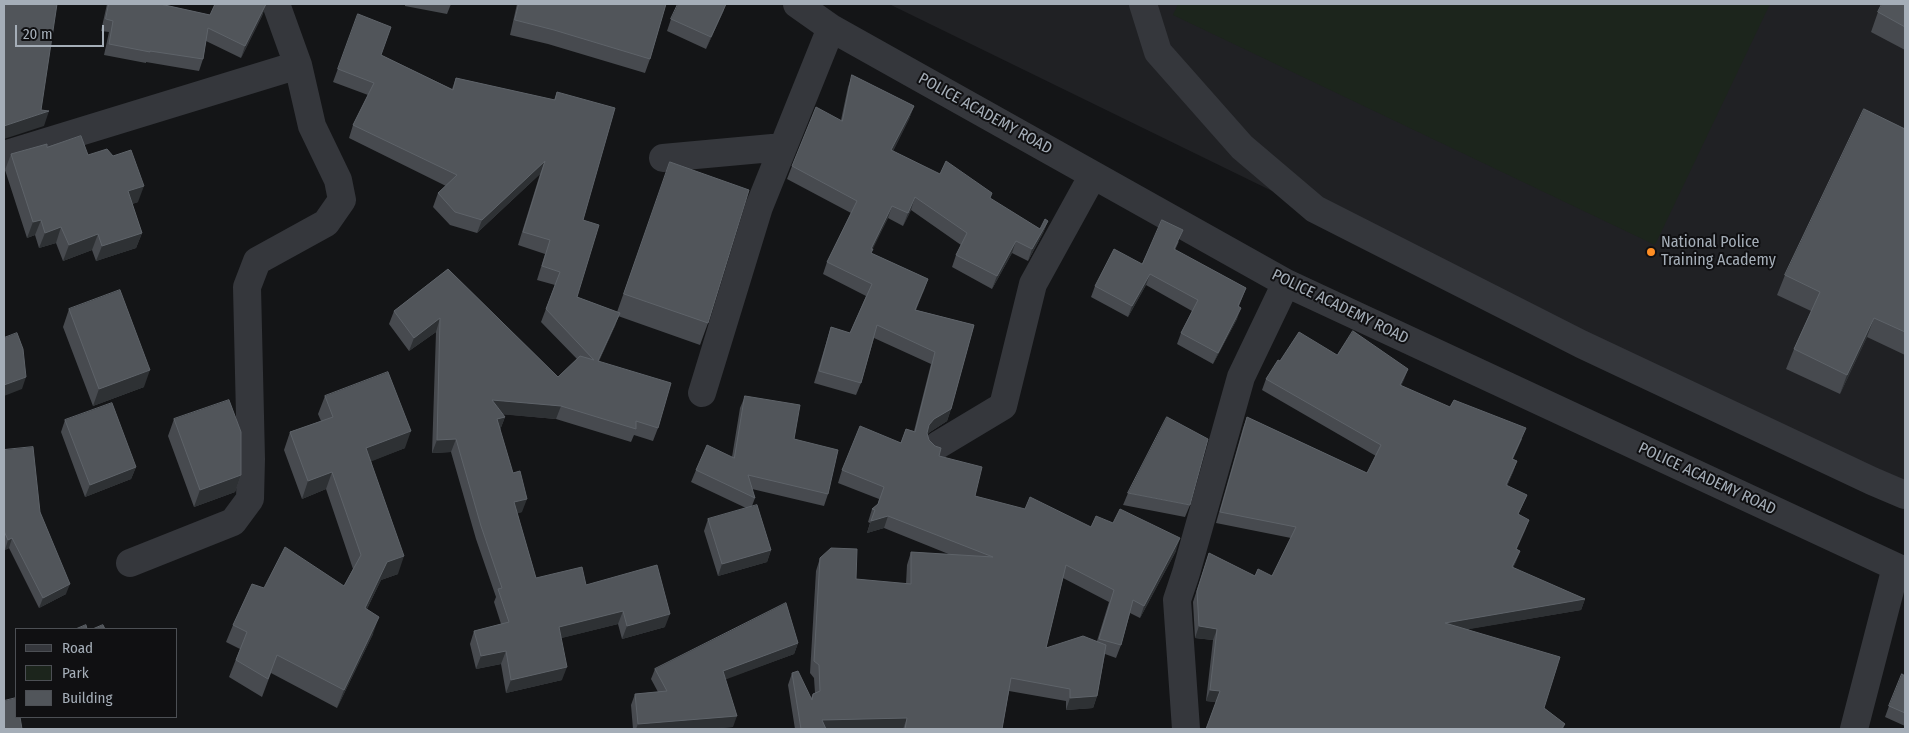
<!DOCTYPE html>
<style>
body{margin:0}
#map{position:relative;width:1909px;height:733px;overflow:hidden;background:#141517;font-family:"Fira Sans Condensed",sans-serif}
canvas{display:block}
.frame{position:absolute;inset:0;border:5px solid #a5aeb8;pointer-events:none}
.legend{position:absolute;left:15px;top:628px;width:162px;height:90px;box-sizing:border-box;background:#101012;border:1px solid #4c4f54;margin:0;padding:6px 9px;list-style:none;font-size:15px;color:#a5aeb8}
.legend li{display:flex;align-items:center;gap:10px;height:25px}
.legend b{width:25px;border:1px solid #4c4f54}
.scale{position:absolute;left:15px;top:25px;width:89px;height:22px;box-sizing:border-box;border:2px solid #a5aeb8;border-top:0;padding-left:6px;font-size:15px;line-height:18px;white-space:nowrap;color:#a5aeb8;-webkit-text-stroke:4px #101012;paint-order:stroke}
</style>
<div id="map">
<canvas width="1909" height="733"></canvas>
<div class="frame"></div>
<ul class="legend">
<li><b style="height:6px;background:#35373c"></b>Road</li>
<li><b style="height:14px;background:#1c251c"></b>Park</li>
<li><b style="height:14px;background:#51555a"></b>Building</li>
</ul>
<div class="scale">20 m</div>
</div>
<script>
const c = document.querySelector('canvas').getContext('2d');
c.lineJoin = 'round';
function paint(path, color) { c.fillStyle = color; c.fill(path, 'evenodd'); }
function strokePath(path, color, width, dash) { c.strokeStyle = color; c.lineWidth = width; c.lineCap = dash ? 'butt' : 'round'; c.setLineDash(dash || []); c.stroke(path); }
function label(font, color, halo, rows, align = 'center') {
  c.font = font + ' "Fira Sans Condensed",sans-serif'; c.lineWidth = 4; c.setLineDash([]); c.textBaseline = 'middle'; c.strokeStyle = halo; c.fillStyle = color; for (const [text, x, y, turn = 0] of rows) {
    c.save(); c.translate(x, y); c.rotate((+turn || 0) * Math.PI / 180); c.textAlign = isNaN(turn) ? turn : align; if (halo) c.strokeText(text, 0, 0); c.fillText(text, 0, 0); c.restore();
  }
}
const built = new Path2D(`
 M889,4H1905V500Z`);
const green = new Path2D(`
 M1178,4H1770L1655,245L1173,15Z`);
const minor = new Path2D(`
 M797,4L831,28L1286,283L1905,571
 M1143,4L1158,52L1242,147L1315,209L1581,344L1872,481L1905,495
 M4,155L298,65
 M663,158L783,147
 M702,393L759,207L831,28
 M938,445L1003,406L1033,284L1093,175
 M130,563L233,522L250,499L251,459L247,287L257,261L326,223L342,200L338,180L312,126L298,65L276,4
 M1186,729L1177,600L1186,573L1241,377L1286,283
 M1854,729L1896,567`);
const wall = new Path2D(`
 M107,4H160L210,15L266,4L262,16L241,58L206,41L203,59L199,71L146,62V63L104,55L109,32L101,31Z
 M405,4H451L447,14L405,6Z
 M517,4H666L650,59L645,73L548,44L510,35Z
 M1905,4V50L1871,32L1878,12Z
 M724,10L706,49L667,31L671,19Z
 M358,14L381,55L452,89L456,78L554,100L557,92L583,220L577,297L617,312L670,162L708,323L700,345L618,316L615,326L599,361L658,428L653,441L634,435L631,442L556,419L502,414L505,417L500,430L522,512L517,513L536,578L586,585L665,627L622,639L618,624L561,638L562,680L506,693L501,664L476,669L470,644L474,631L501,624L494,602L496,597L476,539L451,452L432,453L436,332L409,351L389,324L394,311L448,269L558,377L577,359L541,322L555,285L537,280L545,254L518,245L540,174L477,233L450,225L433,207L438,193L446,186L349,138L353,125L368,95L333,82Z
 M852,75L914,106L909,119L893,151L990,199L1040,229L1048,221L1043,233L1028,261L1012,253L992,289L952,267L956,255L961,245L911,210L903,226L888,218L872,249L871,253L928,279L916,310L974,325L951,409L947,421L930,432L927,434L929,440L939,456L975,496L1176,551L1140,618L1130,613L1121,645L1116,658L1105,654L1097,696L1093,708L1066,710V701L1009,691L1002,729H795L788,685L792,673L811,698L813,694L815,693L814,678L810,673L816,571L820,558L856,579L906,584L907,565L911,552L951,555L884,528L867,533L870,523L868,522L872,509L878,504L879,499L838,483L842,470L901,442L906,429L914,431L931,364L874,338L861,383L856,395L814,383L827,340L831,327L850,333L866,296L823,274L827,262L851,213L787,179L792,166L841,120L848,87ZM1063,578L1109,602L1097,641L1046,648Z
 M1905,129V355L1867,337L1840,394L1786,369L1794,349L1811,311L1777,295L1785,275Z
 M47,147L88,155L138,202L132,204L142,233L136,248L96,261L92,250L63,261L56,243L39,248L35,235L27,238L5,170L11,154Z
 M1179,241L1175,250L1246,288L1239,306L1237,319L1213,364L1177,344L1181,333L1192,311L1146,285L1128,317L1091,297L1095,286L1142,264Z
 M69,309L144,387L93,406L63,327Z
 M1337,355L1408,369L1401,386L1522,439L1513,459L1517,461L1513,472L1507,486L1527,495L1518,515L1529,520L1516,549L1520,551L1513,568L1585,599L1581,610L1468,629L1544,708L1565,724L1563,729H1206L1216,702L1206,701L1213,640L1195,638L1193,602L1209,553L1255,576H1272L1291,538L1216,523L1243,428L1247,417L1367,473L1376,456L1262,390L1266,379L1280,361Z
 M325,396L405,448L371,461L398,574L381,580L367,609L373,634L337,708L271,673L262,697L229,677L240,649L226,642L233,625L264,588L344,586L353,569L326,489L302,499L284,450L290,432L321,421L318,414Z
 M745,396L794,439L828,494L824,506L752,489L755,498L752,506L771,550L767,562L718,576L704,531L708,519L746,508L691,482L696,470L732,457L740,408Z
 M174,419L241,475L235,492L194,507L168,436Z
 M65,420L136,467L131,479L85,497L61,432Z
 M4,450L40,512L66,594L39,608L9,548L5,550L4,549Z
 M1128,493L1190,505L1185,517L1123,505Z
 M798,643L794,654L725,679L733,727L703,729H633L631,705L635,694L658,692L651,679L655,669Z
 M1905,676V726L1885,717L1889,706Z`);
const shadedWall = new Path2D(`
 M266,4L262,16L241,58L245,46Z
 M726,4L724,10L706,49L711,37Z
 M914,106L909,119L887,163L891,150Z
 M49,111L44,126L4,139V126Z
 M545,161L540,174L477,233L482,220Z
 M144,186L138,202L123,207L128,191Z
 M915,197L911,210L903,226L908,213Z
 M892,206L888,218L867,261L871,249Z
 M41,220L35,235L27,238L33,222Z
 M1048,221L1043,233L1028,261L1032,249Z
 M61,227L56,243L39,248L45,233Z
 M142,233L136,248L96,261L102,246Z
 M98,234L92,250L63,261L69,245Z
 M1016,241L1012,253L992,289L997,276Z
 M1150,274L1146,285L1128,317L1132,306Z
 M928,279L924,291L910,322L915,310Z
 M1241,308L1237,319L1213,364L1218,353Z
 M620,313L615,326L593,374L598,361Z
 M440,318L436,332L409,351L414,338Z
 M1874,318L1867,337L1840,394L1847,375Z
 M1408,369L1404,380L1396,396L1400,385Z
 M150,370L144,387L93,406L99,389Z
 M26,377L22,389L4,396V385Z
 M492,400L561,406L556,419L487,413Z
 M951,409L947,421L930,432L924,438L929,425L934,419Z
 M505,417L500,430L497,419Z
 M411,431L405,448L360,466L366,448Z
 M456,439L451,452L432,453L437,440Z
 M1517,461L1513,472L1502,496L1506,485Z
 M136,467L131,479L85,497L90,485Z
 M332,472L326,489L302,499L308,481Z
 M241,475L235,492L194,507L200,490Z
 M527,499L522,512L509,516L514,502Z
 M888,516L884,528L867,533L871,521Z
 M1529,520L1525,531L1512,560L1516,549Z
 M12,538L9,548L5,550L8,540Z
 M1180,538L1176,551L1140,618L1144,606Z
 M771,550L767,562L718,576L722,564Z
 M1520,551L1516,562L1508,578L1512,567Z
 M404,556L398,574L381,580L359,625L365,608L387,562Z
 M70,584L66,594L39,608L43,598Z
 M1585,599L1581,610L1441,634L1445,623Z
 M623,611L618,624L554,640L559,627Z
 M670,614L665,627L622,639L627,626Z
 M379,617L373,634L337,708L344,690Z
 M1199,626L1217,629L1213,640L1195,638Z
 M798,643L794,654L719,682L723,671Z
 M506,651L501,664L476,669L481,656Z
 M567,667L562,680L506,693L511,680Z
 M1210,690L1220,691L1216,702L1206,701Z
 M1097,696L1093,708L1066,710L1070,698Z
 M737,716L733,727L703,729H636L638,724Z
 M907,718L903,729H818L822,720Z`);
const building = new Path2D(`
 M4,4H57L41,110L49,111L4,126Z
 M109,4H160L210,15L215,4H266L245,46L208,28L203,59L150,51V52L109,44L113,21L106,19Z
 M519,4H666L650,59L554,30L515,20Z
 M678,4H726L711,37L671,19Z
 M1882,4H1905V27L1878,12Z
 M358,14L391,27L381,55L453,90L456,78L555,100L557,92L615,108L583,220L599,225L577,297L620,313L598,361L671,383L658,428L636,421V429L561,406L492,400L505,417L497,419L513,473L520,471L527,499L514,502L536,578L582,567L586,585L657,565L670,614L627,626L623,611L559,627L567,667L511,680L506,651L481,656L474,631L509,622L498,589L502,588L481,526L456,439L437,440L440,318L414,338L394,311L448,269L558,377L580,356L594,360L546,309L560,272L542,266L550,240L523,232L545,161L482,220L455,212L438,193L457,175L353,125L374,83L338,69Z
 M852,75L914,106L891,150L940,174L946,161L992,193L990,198L1040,229L1045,219L1048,221L1032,249L1016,241L997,276L956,255L967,233L915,197L908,213L892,206L871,249H873L871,253L928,279L915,310L974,325L951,409L934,419L929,425L927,433L929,440L935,446L941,448L939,456L982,467L975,496L1025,509L1030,497L1091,527L1096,516L1113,523L1120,509L1180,538L1144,606L1133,600L1121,645L1099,639L1114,590L1066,565L1046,648L1083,636L1106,645L1097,696L1070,698V689L1011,678L1002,729H905L907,718L822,720L826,729H800H801L792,673L798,671L812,700L813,694L820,691L819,665L814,661L820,558L831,548L857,549L856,579L911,584V552L993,557L888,516L871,521L875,510L872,509L878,504L884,487L842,470L860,426L901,443L906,429L915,432L935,352L877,325L861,383L819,371L831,327L850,333L872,284L827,262L857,201L792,166L816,107L842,121Z
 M1864,109L1905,129V332L1874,318L1847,375L1794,349L1820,292L1785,275Z
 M81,136L88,155L107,149L113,156L131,150L144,186L128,191L142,233L102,246L98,234L69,245L61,227L45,233L41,220L33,222L11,154L47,144V147Z
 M670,162L749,190L708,323L624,294Z
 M1162,220L1183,230L1174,249L1246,288L1238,306L1241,308L1218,353L1181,333L1198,300L1150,274L1132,306L1095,286L1114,249L1142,264Z
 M120,290L150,370L99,389L69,309Z
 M1353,331L1408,369L1400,385L1450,407L1454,400L1526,428L1512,459L1517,461L1506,485L1527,495L1518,514L1529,520L1516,549L1520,551L1512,567L1585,599L1445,623L1560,657L1544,708L1565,724L1561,729H1562H1206L1220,691L1210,690L1217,629L1199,626L1197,591L1209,553L1255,576L1258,569L1272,576L1296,527L1220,512L1247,417L1367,473L1381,445L1266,379L1278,360L1280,361L1299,332L1337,355Z
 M17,333L23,349L26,377L4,385V338Z
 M388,372L411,431L366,448L404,556L387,562L365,608L379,617L344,690L277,655L268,679L236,660L247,632L233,625L252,584L264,588L285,547L344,586L361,555L332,472L308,481L290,432L333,417L325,396Z
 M745,396L800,405L794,439L838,450L828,494L748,475L755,498L696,470L707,445L734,458Z
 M229,400L241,432V475L200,490L174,419Z
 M112,403L136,467L90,485L65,420Z
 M1167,417L1208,439L1190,505L1128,493Z
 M33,447L40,512L70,584L43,598L12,538L8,540L4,531V450Z
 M757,505L771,550L722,564L708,519Z
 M786,603L798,643L723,671L737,716L638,724L635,694L667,691L655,669Z
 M86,625L87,629H76Z
 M103,625L105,629H93Z
 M1902,674L1905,676V713L1889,706Z
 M16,698V717H20L22,729H4V701Z`);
const markers = [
 [1651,252,5,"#ff8e24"]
];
const streetNames = [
 ["POLICE ACADEMY ROAD",985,114,29],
 ["POLICE ACADEMY ROAD",1340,307,26],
 ["POLICE ACADEMY ROAD",1707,479,25]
];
const poiNames = [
 ["National Police",1661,243],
 ["Training Academy",1661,261]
];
paint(built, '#202124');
paint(green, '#1c251c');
strokePath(minor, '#35373c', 28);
paint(wall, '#474a4f');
paint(shadedWall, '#2e3134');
paint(building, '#51555a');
strokePath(building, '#5e6369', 1);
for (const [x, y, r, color] of markers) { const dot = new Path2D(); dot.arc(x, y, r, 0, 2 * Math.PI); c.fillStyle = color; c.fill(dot); strokePath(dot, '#101012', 2); }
label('16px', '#a5aeb8', '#101012', streetNames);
label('16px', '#a5aeb8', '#101012', poiNames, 'left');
</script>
